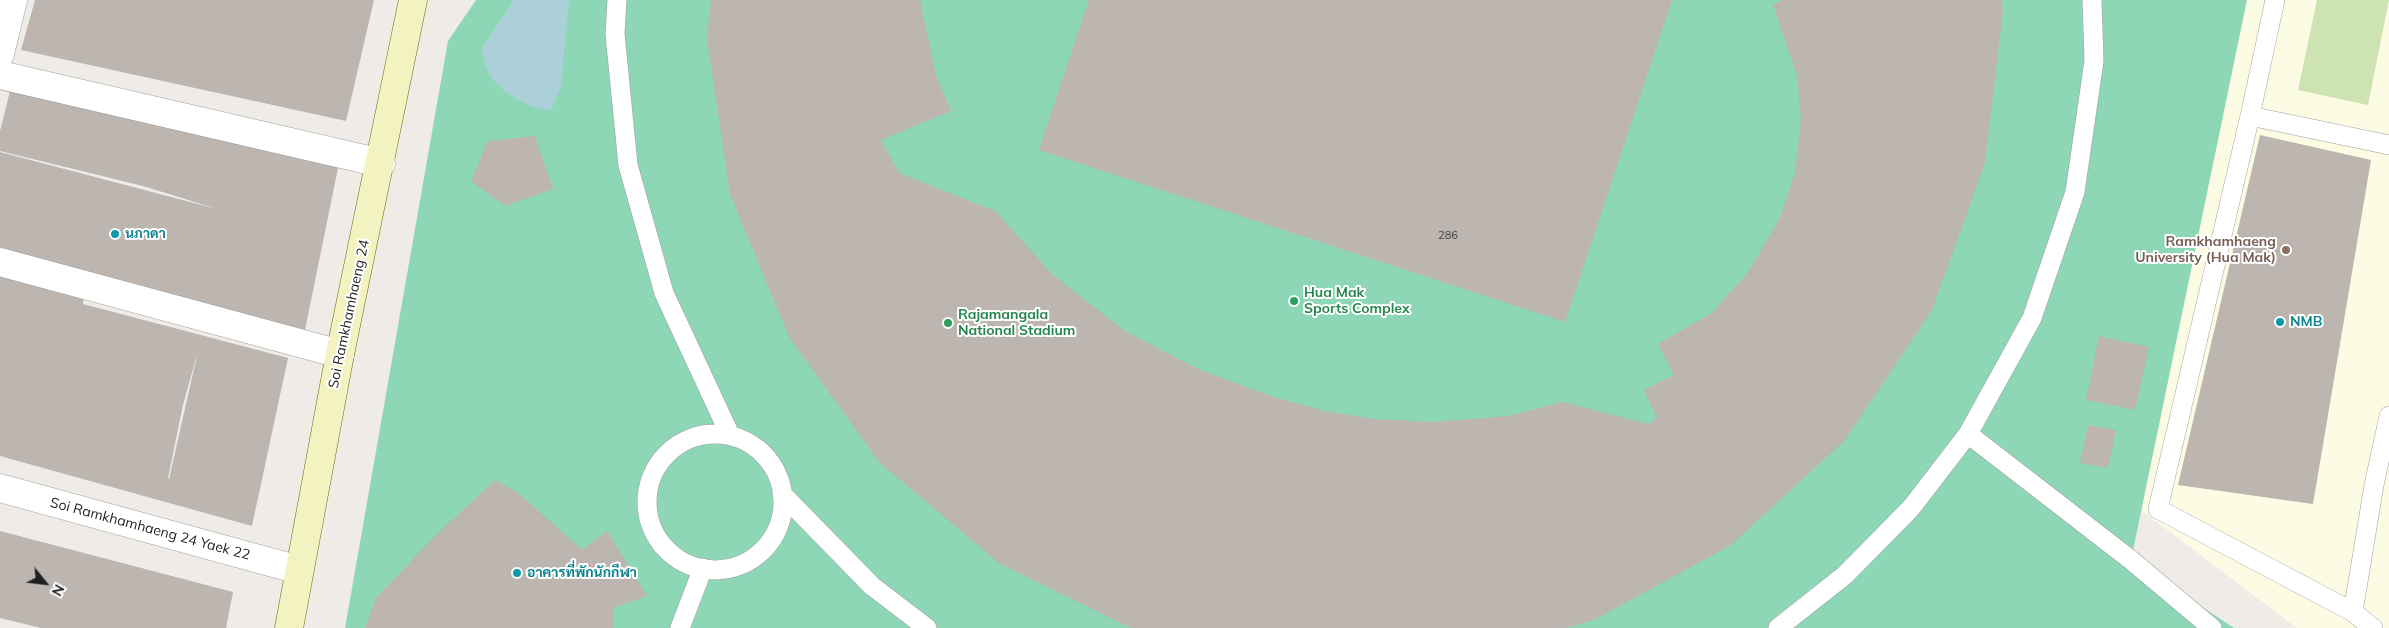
<!DOCTYPE html>
<meta charset="utf-8">
<style>
body{margin:0}
#map{position:relative;width:2389px;height:628px;overflow:hidden;background:#efece7;font-family:Mulish,sans-serif}
canvas{display:block}
.north{position:absolute;left:20px;top:558px;width:50px;height:50px;-webkit-text-stroke:4px #fff;paint-order:stroke;rotate:119deg;font-size:14px;font-weight:700;line-height:20px;text-align:center;color:#1f1f1f}
.north::after{content:'';display:block;margin:auto;width:18px;height:22px;background:#1f1f1f;clip-path:polygon(50% 0,100% 100%,50% 72%,0 100%)}
</style>
<div id="map">
<canvas width="2389" height="628"></canvas>
<div class="north">N</div>
</div>
<script>
const c = document.querySelector('canvas').getContext('2d');
c.lineJoin = 'round';
function paint(path, color) { c.fillStyle = color; c.fill(path, 'evenodd'); }
function strokePath(path, color, width, dash) { c.strokeStyle = color; c.lineWidth = width; c.lineCap = dash ? 'butt' : 'round'; c.setLineDash(dash || []); c.stroke(path); }
function label(font, color, halo, rows, align = 'center') {
  c.font = font + ' Mulish,Sarabun,sans-serif'; c.lineWidth = 4; c.setLineDash([]); c.textBaseline = 'middle'; c.strokeStyle = halo; c.fillStyle = color; for (const [text, x, y, turn = 0] of rows) {
    c.save(); c.translate(x, y); c.rotate((+turn || 0) * Math.PI / 180); c.textAlign = isNaN(turn) ? turn : align; if (halo) c.strokeText(text, 0, 0); c.fillText(text, 0, 0); c.restore();
  }
}
const education = new Path2D(`
 M2239,0H2389V628H2297L2128,500Z`);
const grass = new Path2D(`
 M2317,0H2389L2368,105L2298,90Z`);
const pitch = new Path2D(`
 M476,0H2247L2131,560L2234,628H345L448,41Z`);
const water = new Path2D(`
 M514,0H569L561,87L551,110C529,110 494,89 486,68C484,62 484,54 482,48Z`);
const building = new Path2D(`
 M35,0H374L346,121L21,50Z
 M711,0H920L936,76L951,111L881,140L899,173L995,211L1052,274L1126,332L1200,370L1274,397L1324,411L1374,419L1433,422L1509,416L1562,402L1648,424L1657,418L1644,390L1674,375L1658,344L1712,313L1749,271L1780,218L1795,173L1801,118L1797,75L1773,5L1782,0H2001L2003,10L1985,163L1932,310L1845,440L1731,545L1594,620L1566,628H1131L999,563L880,463L789,337L730,194L707,39Z
 M1089,0H1672L1565,322L1039,150Z
 M10,91L339,163L305,330L0,254V152L217,209L143,186L0,151V131Z
 M2260,135L2371,160L2313,504L2178,485Z
 M535,136L553,189L505,206L471,181L488,141Z
 M0,274L84,296L83,304L288,358L252,526L0,456ZM198,351L169,479L168,478L183,405Z
 M2099,336L2149,347L2135,410L2086,400Z
 M2088,425L2116,430L2108,468L2080,463Z
 M495,480L517,492L582,550L607,531L647,596L613,608V628H365L376,598L435,536Z
 M0,531L233,592L226,628H41L0,618Z`);
const lane = new Path2D(`
 M617,0L615,34L628,165L664,293L730,435
 M2275,0L2250,116L2158,509L2353,612L2373,628
 M2250,116L2389,145
 M1968,434L2131,560L2212,628
 M647 502a68 68 0 1 1 136 0a68 68 0 1 1-136 0Z
 M782,494L872,586L927,628
 M2353,612L2374,485L2389,416
 M680,628L703,568
 M1778,628L1845,575L1911,508L1968,434L2032,318L2075,192L2094,61L2092,0`);
const street = new Path2D(`
 M0,54L13,0
 M0,75L381,163
 M0,262L340,354
 M0,488L299,570`);
const secondary = new Path2D(`
 M289,628L340,354L413,0`);
const markers = [
 [115,234,5,"#0f9aa8"],
 [2286,250,5,"#8d6e63"],
 [1294,301,5,"#2e9e5b"],
 [2280,322,5,"#0f9aa8"],
 [948,323,5,"#2e9e5b"],
 [517,573,5,"#0f9aa8"]
];
const numberNames = [
 ["286",1448,236]
];
const cultureNames = [
 ["นภาดา",125,234],
 ["NMB",2290,322],
 ["อาคารที่พักนักกีฬา",527,573]
];
const educationNames = [
 ["Ramkhamhaeng",2276,242],
 ["University (Hua Mak)",2276,258]
];
const leisureNames = [
 ["Hua Mak",1304,293],
 ["Sports Complex",1304,309],
 ["Rajamangala",958,315],
 ["National Stadium",958,331]
];
const streetNames = [
 ["Soi Ramkhamhaeng 24",349,314,-78],
 ["Soi Ramkhamhaeng 24 Yaek 22",150,529,15]
];
paint(education, '#fcfbe3');
paint(grass, '#cde4b2');
paint(pitch, '#8dd6b6');
paint(water, '#acd0d8');
paint(building, '#bcb5b0');
strokePath(lane, '#a0a0a0', 20);
strokePath(street, '#a0a0a0', 29);
strokePath(secondary, '#676d10', 29);
strokePath(lane, '#fff', 19);
strokePath(street, '#fff', 28);
strokePath(secondary, '#f3f3c1', 28);
for (const [x, y, r, color] of markers) { const dot = new Path2D(); dot.arc(x, y, r, 0, 2 * Math.PI); c.fillStyle = color; c.fill(dot); strokePath(dot, '#fff', 2); }
label('11px', '#464443', null, numberNames);
label('bold 14px', '#0d838f', '#fff', cultureNames, 'left');
label('bold 14px', '#785e54', '#fff', educationNames, 'right');
label('bold 14px', '#27864d', '#fff', leisureNames, 'left');
label('14px', '#1f1f1f', '#fff', streetNames);
</script>
